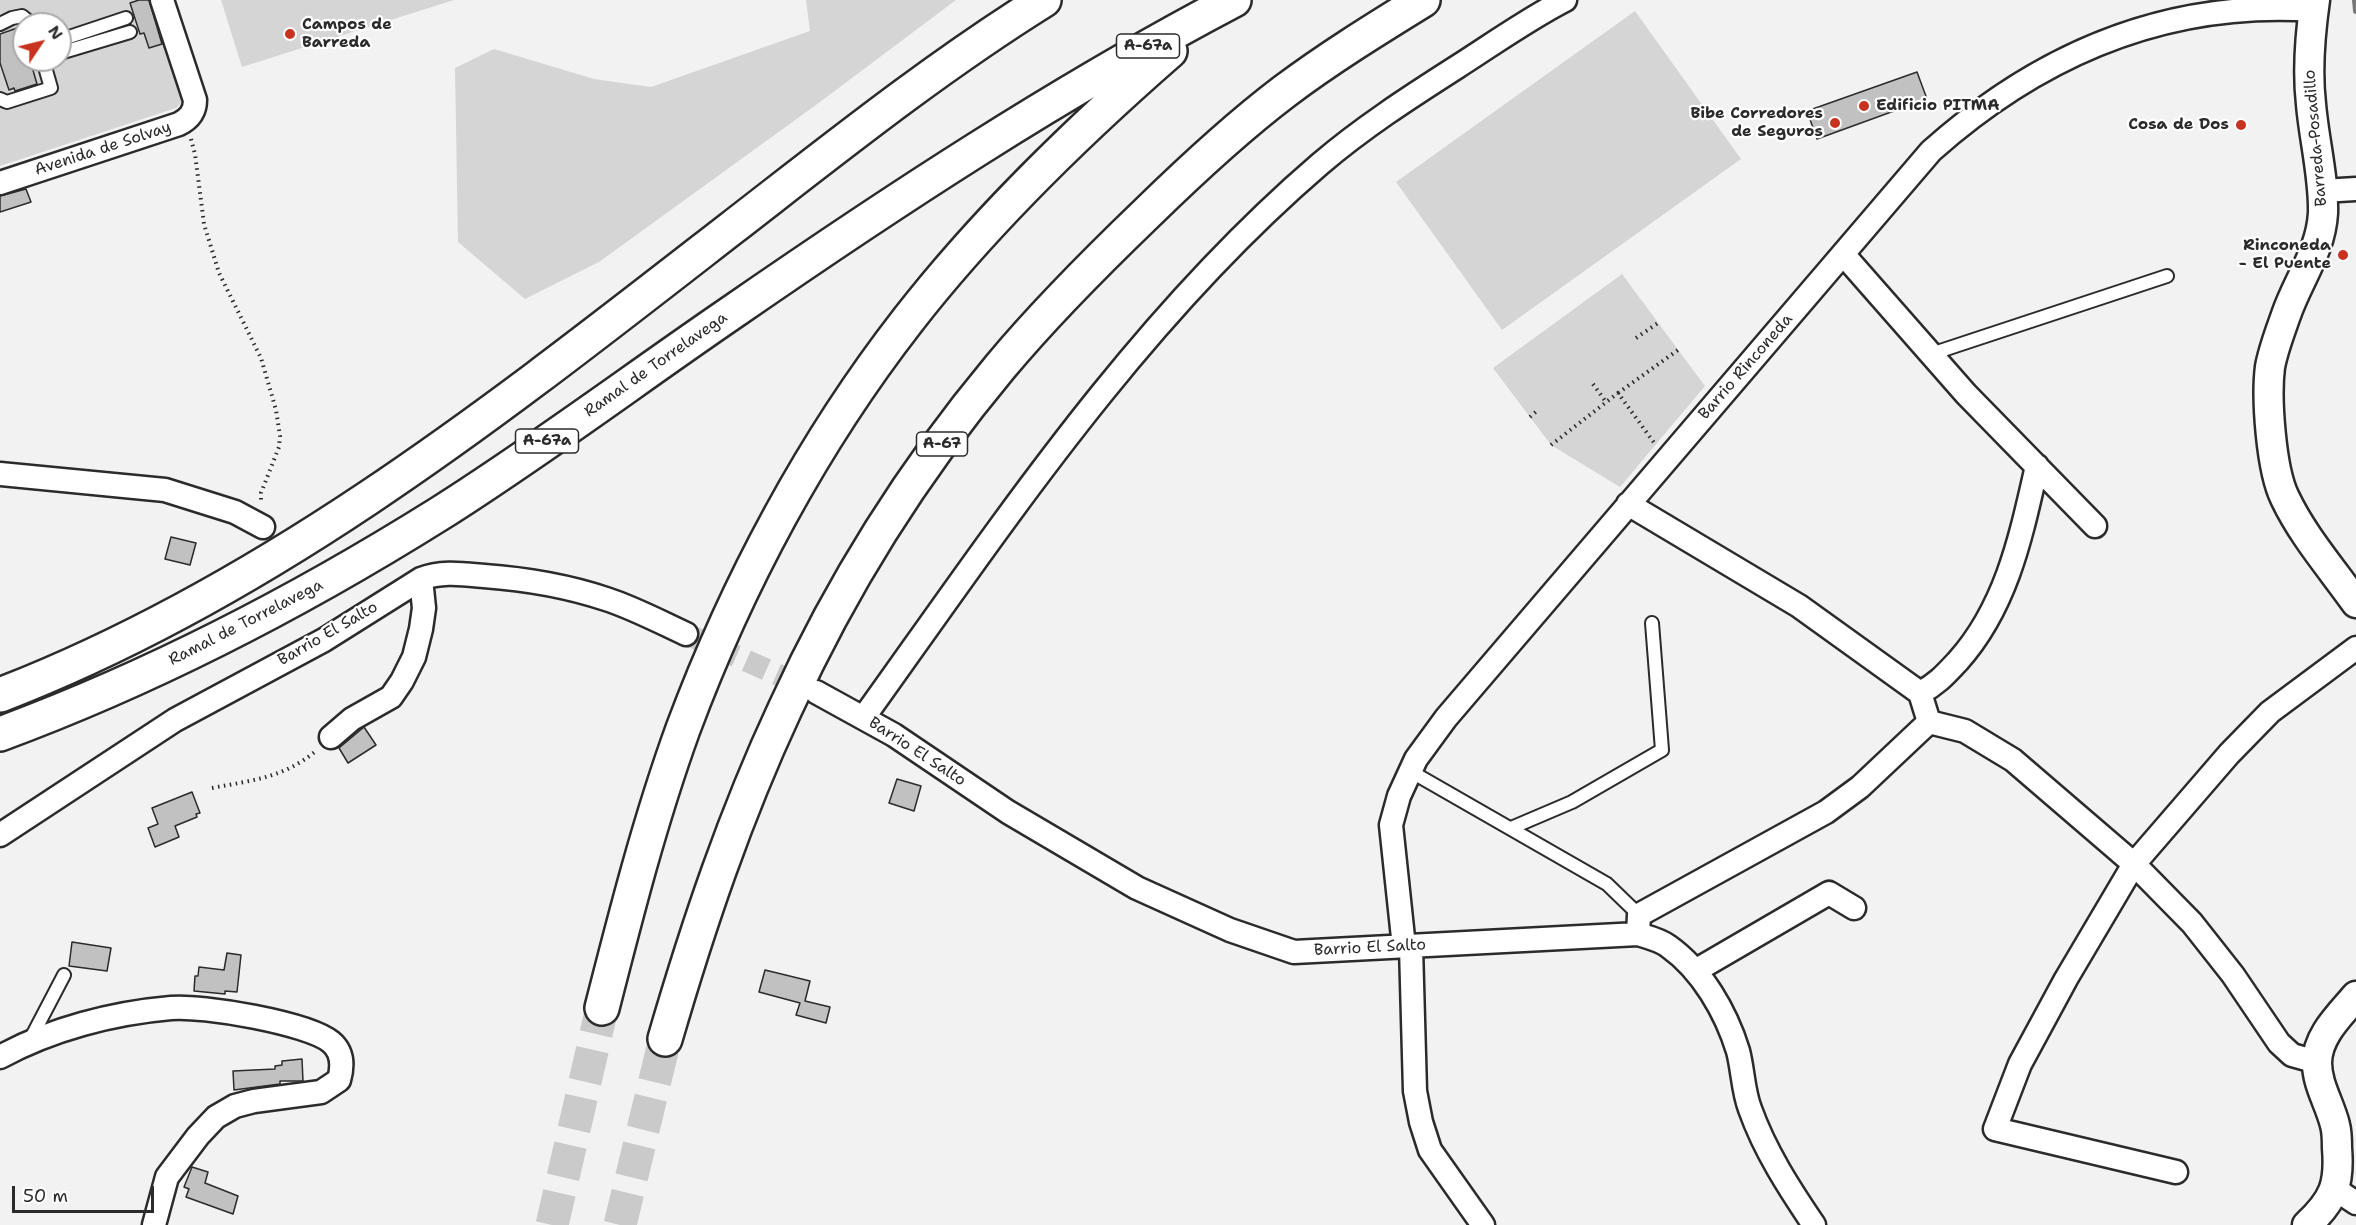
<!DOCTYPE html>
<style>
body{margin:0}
#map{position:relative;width:2356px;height:1225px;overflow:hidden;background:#f2f2f2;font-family:"Shantell Sans",sans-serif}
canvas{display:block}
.north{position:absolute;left:12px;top:12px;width:60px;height:60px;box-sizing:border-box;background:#fff;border:2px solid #aaa;border-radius:50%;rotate:55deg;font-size:16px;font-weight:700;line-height:24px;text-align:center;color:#2b2b2b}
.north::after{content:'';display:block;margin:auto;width:21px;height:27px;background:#c8321e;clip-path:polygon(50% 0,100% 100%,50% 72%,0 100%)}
.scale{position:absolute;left:12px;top:1186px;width:142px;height:27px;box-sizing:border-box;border:3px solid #2b2b2b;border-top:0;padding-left:8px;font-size:18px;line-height:21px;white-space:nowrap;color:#2b2b2b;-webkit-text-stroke:4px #fff;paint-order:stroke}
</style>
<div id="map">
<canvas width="2356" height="1225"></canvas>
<div class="north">N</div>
<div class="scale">50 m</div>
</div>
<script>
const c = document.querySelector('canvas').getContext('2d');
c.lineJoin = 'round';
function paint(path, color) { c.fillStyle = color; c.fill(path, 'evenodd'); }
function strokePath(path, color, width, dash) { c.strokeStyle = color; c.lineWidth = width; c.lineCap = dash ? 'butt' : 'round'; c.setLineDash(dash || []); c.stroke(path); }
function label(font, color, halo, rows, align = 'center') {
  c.font = font + ' "Shantell Sans",sans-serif'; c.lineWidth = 4.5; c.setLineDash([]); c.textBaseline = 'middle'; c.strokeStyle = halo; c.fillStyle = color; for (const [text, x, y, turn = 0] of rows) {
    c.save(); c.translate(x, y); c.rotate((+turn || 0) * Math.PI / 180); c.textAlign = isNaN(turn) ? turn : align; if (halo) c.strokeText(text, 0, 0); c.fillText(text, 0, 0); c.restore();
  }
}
const green = new Path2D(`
 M0,0H150L182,98L181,103L176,108L0,166ZM24,24H60V60H24Z
 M221,0H454L242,67Z
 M806,0H956L820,102L599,262L525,299L458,242L455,68L494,49L594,79L651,87L810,31Z
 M1635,11L1741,159L1502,330L1396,182Z
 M1622,274L1705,386L1620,487L1551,445L1493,368Z`);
const stream = new Path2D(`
 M2355,0L2356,11`);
const building = new Path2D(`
 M139,0H149L162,44L149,48L144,33L140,34L130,3Z
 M20,27L24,41V60H30L37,84L15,91L14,88L9,90L0,63V34Z
 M1917,72L1927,99L1817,139L1807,111Z
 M26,189L31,202L0,212V196Z
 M171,537L196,543L190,565L165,559Z
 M364,727L376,745L348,763L339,748Z
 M897,779L921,786L914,811L889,803Z
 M192,792L200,813L196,814L197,817L175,826L179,837L155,847L148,828L158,824L152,808Z
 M72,942L111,948L107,971L69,966Z
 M227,953L241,955L237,992L225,991V994L194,991L195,976H198L199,967L224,970Z
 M765,970L810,981L805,1001L830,1007L826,1023L796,1015L800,1003L759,992Z
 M302,1059L303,1081H280V1084L234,1090L233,1071L275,1069V1066L282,1065V1061Z
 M192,1167L208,1172L205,1183L238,1196L233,1214L186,1197L189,1189L184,1187Z`);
const minorTunnel = new Path2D(`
 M686,634L808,688`);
const motorwayTunnel = new Path2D(`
 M552,1225L602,1008
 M620,1225L665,1039`);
const path = new Path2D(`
 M191,139L195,154L204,224L219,273L261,358L276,410L280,436L279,447L261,493V503
 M1636,338L1658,323
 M1593,384L1606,402
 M1618,393L1678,350
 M1530,417L1538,410
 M1551,445L1618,393L1655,444
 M212,788C253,780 284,778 317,750`);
const service = new Path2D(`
 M0,24L12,18L22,16L32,24
 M60,40L126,18
 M60,53L130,32
 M0,99L7,102L51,88L43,60
 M1931,354L2167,276
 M1410,771L1607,884L1639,915
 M1511,828L1572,802L1662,750L1652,623
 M30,1040L64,975`);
const minor = new Path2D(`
 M0,183L179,124C189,119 195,112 195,100L162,0
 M2322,191L2356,189
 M1843,254L1966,394L2095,526
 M0,474L165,490L235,512L263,527
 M1628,504L1799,606L1920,693L1929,722
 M816,692L894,735L1008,812L1137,888L1230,930L1294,952L1638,934C1648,937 1660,940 1668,946C1702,970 1726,1012 1738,1051C1743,1070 1743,1091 1750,1109C1765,1151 1789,1188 1814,1225
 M1920,693C1937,684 1945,675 1958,661C2007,606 2021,536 2037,466
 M864,717C1003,523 1137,321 1320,164C1362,128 1410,97 1457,67C1493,44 1528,19 1565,0
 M1929,722L1965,731L2013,760L2134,864L2192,923L2233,975L2279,1043L2292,1055L2317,1062
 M331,737L352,719L391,697L402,681L414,657L421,629L424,608L421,579
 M0,835L175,720L324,640L421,579C441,571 462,574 484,576C525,579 567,586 606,599C634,608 660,622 686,634
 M1638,934L1639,915L1826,812L1860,787L1929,722
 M1404,947L1391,825L1399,796L1416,759L1446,718L1931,151C2039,55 2165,0 2313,10
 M1411,947L1415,1091L1421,1122L1430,1150L1483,1225
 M1695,971L1829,893L1854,908
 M0,1057C51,1029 113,1013 171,1008C202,1005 308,1023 331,1042C343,1052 343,1066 339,1080L321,1092L254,1101L235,1106L216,1117L198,1136L167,1177L154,1225
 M2176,1172L1995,1129L2020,1064L2066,979L2134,864L2229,754L2270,712L2356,648
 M2335,1189L2356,1203`);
const tertiary = new Path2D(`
 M2315,0C2310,35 2307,70 2311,104C2314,140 2324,177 2323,213C2321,251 2298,280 2286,315C2280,332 2273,350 2270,367C2266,398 2271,470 2285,498C2303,536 2332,569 2356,603
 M2307,1225C2334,1200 2340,1184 2337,1148C2337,1140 2337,1132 2335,1125C2330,1104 2317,1085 2317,1063C2317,1036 2340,1015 2356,996`);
const motorway = new Path2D(`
 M0,695C272,590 505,404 733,227C835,148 935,68 1044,0
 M0,734C154,677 300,601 439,514C539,451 633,380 731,313C893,201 1059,92 1234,0
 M602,1008C626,914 650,820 683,729C737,584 813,442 908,320C985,221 1076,133 1170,51
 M665,1039C698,926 735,816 785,709C840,588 914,470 1000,367C1045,313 1095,263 1146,214C1190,171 1236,128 1285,91C1329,58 1376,29 1423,0`);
const markers = [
 [290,34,6,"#c8321e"],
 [1864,106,6,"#c8321e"],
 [1835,123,6,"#c8321e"],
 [2241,125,6,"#c8321e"],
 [2343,255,6,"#c8321e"]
];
const shields = [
 [1148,46,63],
 [547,441,63],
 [942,444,51]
];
const shieldNames = [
 ["A-67a",1148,46],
 ["A-67a",547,441],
 ["A-67",942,444]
];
const poiNames = [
 ["Campos de",302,25,"left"],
 ["Barreda",302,43,"left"],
 ["Edificio PITMA",1876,106,"left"],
 ["Bibe Corredores",1823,114],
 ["de Seguros",1823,132],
 ["Cosa de Dos",2229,125],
 ["Rinconeda",2331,246],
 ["- El Puente",2331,264]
];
const streetNames = [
 ["Barreda-Posadillo",2316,138,-95],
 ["Avenida de Solvay",103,149,-18],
 ["Ramal de Torrelavega",656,365,-35],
 ["Barrio Rinconeda",1746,367,-49],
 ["Ramal de Torrelavega",246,623,-27],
 ["Barrio El Salto",328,634,-30],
 ["Barrio El Salto",917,752,33],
 ["Barrio El Salto",1370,948,-3]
];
paint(green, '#d5d5d5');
strokePath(stream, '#787878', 6);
paint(building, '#c1c1c1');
strokePath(building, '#2b2b2b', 1.5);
strokePath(minorTunnel, '#cacaca', 22, [22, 11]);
strokePath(motorwayTunnel, '#cacaca', 33, [33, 16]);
strokePath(service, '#2b2b2b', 16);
strokePath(minor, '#2b2b2b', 27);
strokePath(tertiary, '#2b2b2b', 33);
strokePath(motorway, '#2b2b2b', 38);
strokePath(path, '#2b2b2b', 4, [1.5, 4.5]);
strokePath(service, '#fff', 12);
strokePath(minor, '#fff', 22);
strokePath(tertiary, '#fff', 28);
strokePath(motorway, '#fff', 33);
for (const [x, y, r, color] of markers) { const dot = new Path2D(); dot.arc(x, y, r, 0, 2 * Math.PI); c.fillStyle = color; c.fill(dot); strokePath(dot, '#fff', 2); }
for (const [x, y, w] of shields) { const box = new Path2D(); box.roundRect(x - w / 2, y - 12, w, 24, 4.5); c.fillStyle = '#fff'; c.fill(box); strokePath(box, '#2b2b2b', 1.5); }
label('bold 15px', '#2b2b2b', null, shieldNames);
label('bold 16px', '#2b2b2b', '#fff', poiNames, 'right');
label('16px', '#2b2b2b', '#fff', streetNames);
</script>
